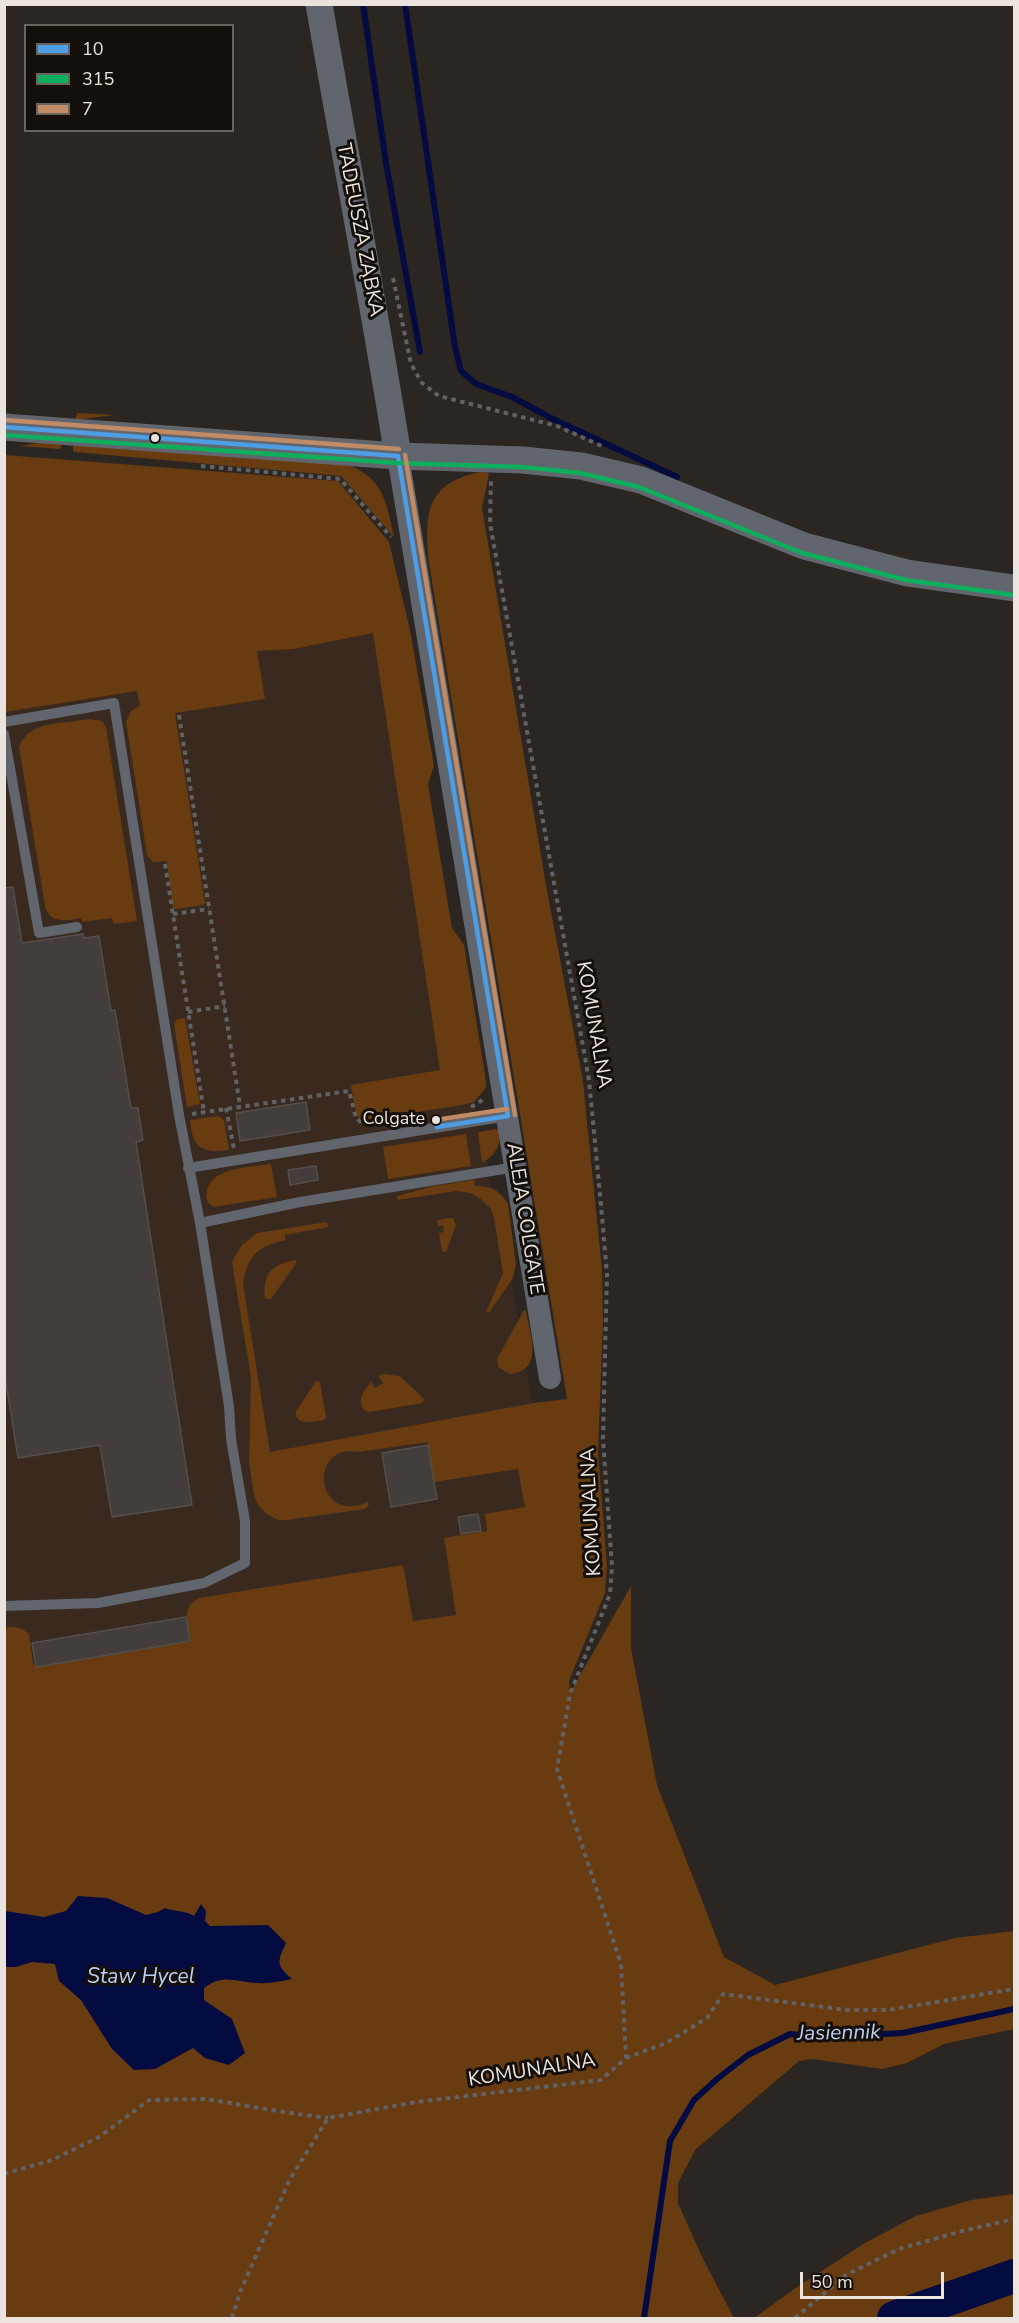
<!DOCTYPE html>
<meta charset="utf-8">
<style>
body{margin:0}
#map{position:relative;width:1019px;height:2323px;overflow:hidden;background:#2b2621;font-family:"Nunito Sans",sans-serif}
canvas{display:block}
.frame{position:absolute;inset:0;border:6px solid #ebe3dd;pointer-events:none}
.legend{position:absolute;left:24px;top:24px;width:210px;height:108px;box-sizing:border-box;background:#140f0b;border:2px solid #6a645f;margin:0;padding:8px 10px;list-style:none;font-size:18px;color:#ebe3dd}
.legend li{display:flex;align-items:center;gap:12px;height:30px}
.legend b{width:30px;border:2px solid #6a645f}
.scale{position:absolute;left:800px;top:2272px;width:144px;height:27px;box-sizing:border-box;border:3px solid #ebe3dd;border-top:0;padding-left:8px;font-size:18px;line-height:21px;white-space:nowrap;color:#ebe3dd;-webkit-text-stroke:4px #140f0b;paint-order:stroke}
</style>
<div id="map">
<canvas width="1019" height="2323"></canvas>
<div class="frame"></div>
<ul class="legend">
<li><b style="height:8px;background:#4d9ee5"></b>10</li>
<li><b style="height:8px;background:#0daf5c"></b>315</li>
<li><b style="height:8px;background:#c18c65"></b>7</li>
</ul>
<div class="scale">50 m</div>
</div>
<script>
const c = document.querySelector('canvas').getContext('2d');
c.lineJoin = 'round';
function paint(path, color) { c.fillStyle = color; c.fill(path, 'evenodd'); }
function strokePath(path, color, width, dash) { c.strokeStyle = color; c.lineWidth = width; c.lineCap = dash ? 'butt' : 'round'; c.setLineDash(dash || []); c.stroke(path); }
function label(font, color, halo, rows, align = 'center') {
  c.font = font + ' "Nunito Sans",sans-serif'; c.lineWidth = 6; c.setLineDash([]); c.textBaseline = 'middle'; c.strokeStyle = halo; c.fillStyle = color; for (const [text, x, y, turn = 0] of rows) {
    c.save(); c.translate(x, y); c.rotate((+turn || 0) * Math.PI / 180); c.textAlign = isNaN(turn) ? turn : align; if (halo) c.strokeText(text, 0, 0); c.fillText(text, 0, 0); c.restore();
  }
}
const built = new Path2D(`
 M5,493L378,556L462,1049L509,1267L569,1611L5,1699Z`);
const green = new Path2D(`
 M77,413L115,415L75,420Z
 M55,440H62L61,448L59,449L20,446Z
 M73,444L346,464C384,478 386,501 394,537L341,476L75,452L73,451Z
 M5,455L338,481L389,542L410,630L434,766L428,784L452,928L464,945L485,1075L486,1088L474,1102L462,1105L366,1120L360,1119L356,1114L351,1085L440,1070L373,633L294,649L257,651L265,699L175,713L205,903L203,905L176,909L173,908L167,861L153,862L147,855L126,722L131,711L140,706L137,691L5,712Z
 M480,472L489,473L482,508L546,885L583,1081L602,1270L603,1322L598,1452L607,1567L605,1593L569,1681L570,1693L631,1586V1648L657,1785L724,1957L775,1985L955,1938L1014,1931V2029L944,2044L907,2063L882,2069L812,2059L799,2061L695,2150L678,2183V2203L702,2257L734,2318H5L4,1628C15,1626 21,1627 29,1634L33,1663L36,1667L189,1641C188,1624 180,1608 199,1598L403,1565L413,1621L456,1615L444,1538L487,1531L485,1514L525,1507L518,1469L434,1482L428,1442L358,1452C308,1442 315,1526 368,1502L369,1505L365,1509L287,1520H278L267,1514L258,1505L254,1496L249,1462L251,1377L232,1262L242,1245L257,1233L327,1222L328,1227L285,1235V1240C257,1247 248,1255 243,1284L270,1452L534,1403L567,1399L429,563C425,515 424,484 480,472Z
 M89,719L102,721L106,727L137,921L113,924L112,918L82,922L81,918C66,921 50,924 45,906L19,747C29,720 63,724 89,719Z
 M185,1018L200,1104L187,1107L174,1024L177,1019Z
 M218,1116L224,1120L229,1150C202,1154 192,1147 190,1120Z
 M496,1129L500,1130C501,1145 496,1155 482,1163L478,1132Z
 M466,1134L471,1166L388,1179L383,1147Z
 M271,1164L277,1197L214,1207L208,1203C198,1168 249,1167 271,1164Z
 M474,1180L475,1186C491,1186 500,1190 508,1204L516,1264L513,1278L489,1313L486,1312L503,1273L494,1218L491,1209L481,1199L470,1193L457,1191L397,1200V1196L434,1186Z
 M448,1218H453L456,1225L446,1252L442,1251L439,1233L444,1232L443,1225L438,1226L437,1220Z
 M295,1260L297,1262L271,1299H265C262,1274 271,1265 295,1260Z
 M524,1310L526,1311C530,1335 545,1370 510,1374L498,1367L497,1359Z
 M383,1374L400,1376L424,1399L423,1403L370,1412L365,1411C356,1399 363,1392 371,1382L375,1388L383,1383L378,1376Z
 M316,1381L320,1382L326,1417L324,1420L311,1422L300,1421L296,1417V1411Z
 M1014,2194V2318H754L797,2287L865,2243L916,2216L971,2200Z`);
const water = new Path2D(`
 M78,1896L107,1898L146,1915L158,1912L165,1908C175,1912 185,1910 194,1916L201,1904L206,1911L205,1921L210,1926L268,1925L286,1943C277,1962 276,1965 292,1979C281,1981 269,1984 258,1983C236,1982 223,1973 204,1988V2000L232,2019L245,2053L229,2065L205,2058L193,2048L155,2069L134,2070L112,2049L81,2000L59,1981L55,1964L32,1962L16,1967H5V1911L44,1917L66,1911Z`);
const stream = new Path2D(`
 M363,4L386,163L420,352
 M405,4L455,347L461,371L476,384L512,397L553,419L677,477
 M644,2318L670,2141L694,2100L717,2079L748,2055L790,2034L825,2037L903,2033L1014,2009`);
const river = new Path2D(`
 M894,2318L1014,2276`);
const building = new Path2D(`
 M13,887L22,943L83,934L84,938L99,936L111,1011L115,1010L131,1108H138L139,1115L143,1140L136,1142L192,1505L112,1517L100,1445L18,1458L4,1370V888Z
 M306,1102L310,1130L240,1141L236,1113Z
 M316,1166L318,1180L290,1185L288,1170Z
 M428,1445L437,1499L391,1507L382,1453Z
 M478,1514L481,1531L461,1534L458,1517Z
 M186,1617L190,1641L36,1667L32,1643Z`);
const path = new Path2D(`
 M393,278L411,364L422,383L439,396L557,426L604,447
 M201,466L340,479L391,537
 M179,715L240,1106
 M165,864L204,1112
 M173,914L209,909
 M188,1012L225,1006
 M471,1107L481,1101L484,1097
 M226,1108L234,1149
 M192,1114L349,1091L356,1118L363,1124
 M626,2058L666,2043L707,2018L723,1994L847,2010H888L1014,1989
 M4,2174L52,2160L99,2137L149,2100L206,2099L283,2112L328,2118
 M232,2318L240,2292L289,2181L328,2118L416,2102L601,2080L626,2058L621,1964L557,1769L570,1694L610,1594L612,1567L603,1439L607,1274L601,1205L589,1080L490,523L491,481
 M795,2318L846,2275L899,2249L962,2231L1014,2219`);
const service = new Path2D(`
 M4,722L114,703L179,1115L200,1223L229,1406L231,1439L245,1521V1563L204,1583L98,1603L4,1606
 M4,734L39,933L77,927
 M188,1168L508,1116
 M200,1223L300,1202L516,1167`);
const minor = new Path2D(`
 M398,456L550,1378`);
const tertiary = new Path2D(`
 M319,4C345,155 374,305 398,456
 M4,427L398,456L523,460L581,466L641,480L804,546L907,573L1014,588`);
const bus1 = new Path2D(`
 M4,427L398,456
 M398,456L508,1116
 M437,1127L508,1116`);
const bus2 = new Path2D(`
 M4,435L397,463L522,467L580,473L639,487L802,553L906,580L1013,595`);
const bus3 = new Path2D(`
 M5,420L399,449
 M405,455L515,1115
 M436,1120L507,1109`);
const markers = [
 [155,438,5,"#ebe3dd"],
 [436,1120,5,"#ebe3dd"]
];
const busNames = [
 ["Colgate",425,1120]
];
const streetNames = [
 ["TADEUSZA ZĄBKA",359,230,79],
 ["KOMUNALNA",593,1025,80],
 ["ALEJA COLGATE",524,1219,81],
 ["KOMUNALNA",592,1512,-93],
 ["KOMUNALNA",532,2071,-9]
];
const waterNames = [
 ["Staw Hycel",141,1978],
 ["Jasiennik",839,2034,-1]
];
paint(built, '#39291e');
paint(green, '#683b11');
paint(water, '#040b41');
strokePath(stream, '#040b41', 6);
strokePath(river, '#040b41', 34);
paint(building, '#433e3b');
strokePath(building, '#544f4b', 1.5);
strokePath(path, '#616264', 4, [4.5, 4.5]);
strokePath(service, '#61666e', 10);
strokePath(minor, '#61666e', 22);
strokePath(tertiary, '#61666e', 27);
strokePath(bus1, '#4d9ee5', 4.5);
strokePath(bus2, '#0daf5c', 4.5);
strokePath(bus3, '#c18c65', 4.5);
for (const [x, y, r, color] of markers) { const dot = new Path2D(); dot.arc(x, y, r, 0, 2 * Math.PI); c.fillStyle = color; c.fill(dot); strokePath(dot, '#140f0b', 2); }
label('18px', '#ebe3dd', '#140f0b', busNames, 'right');
label('20px', '#ebe3dd', '#140f0b', streetNames);
label('italic 21px', '#b9cff4', '#140f0b', waterNames);
</script>
